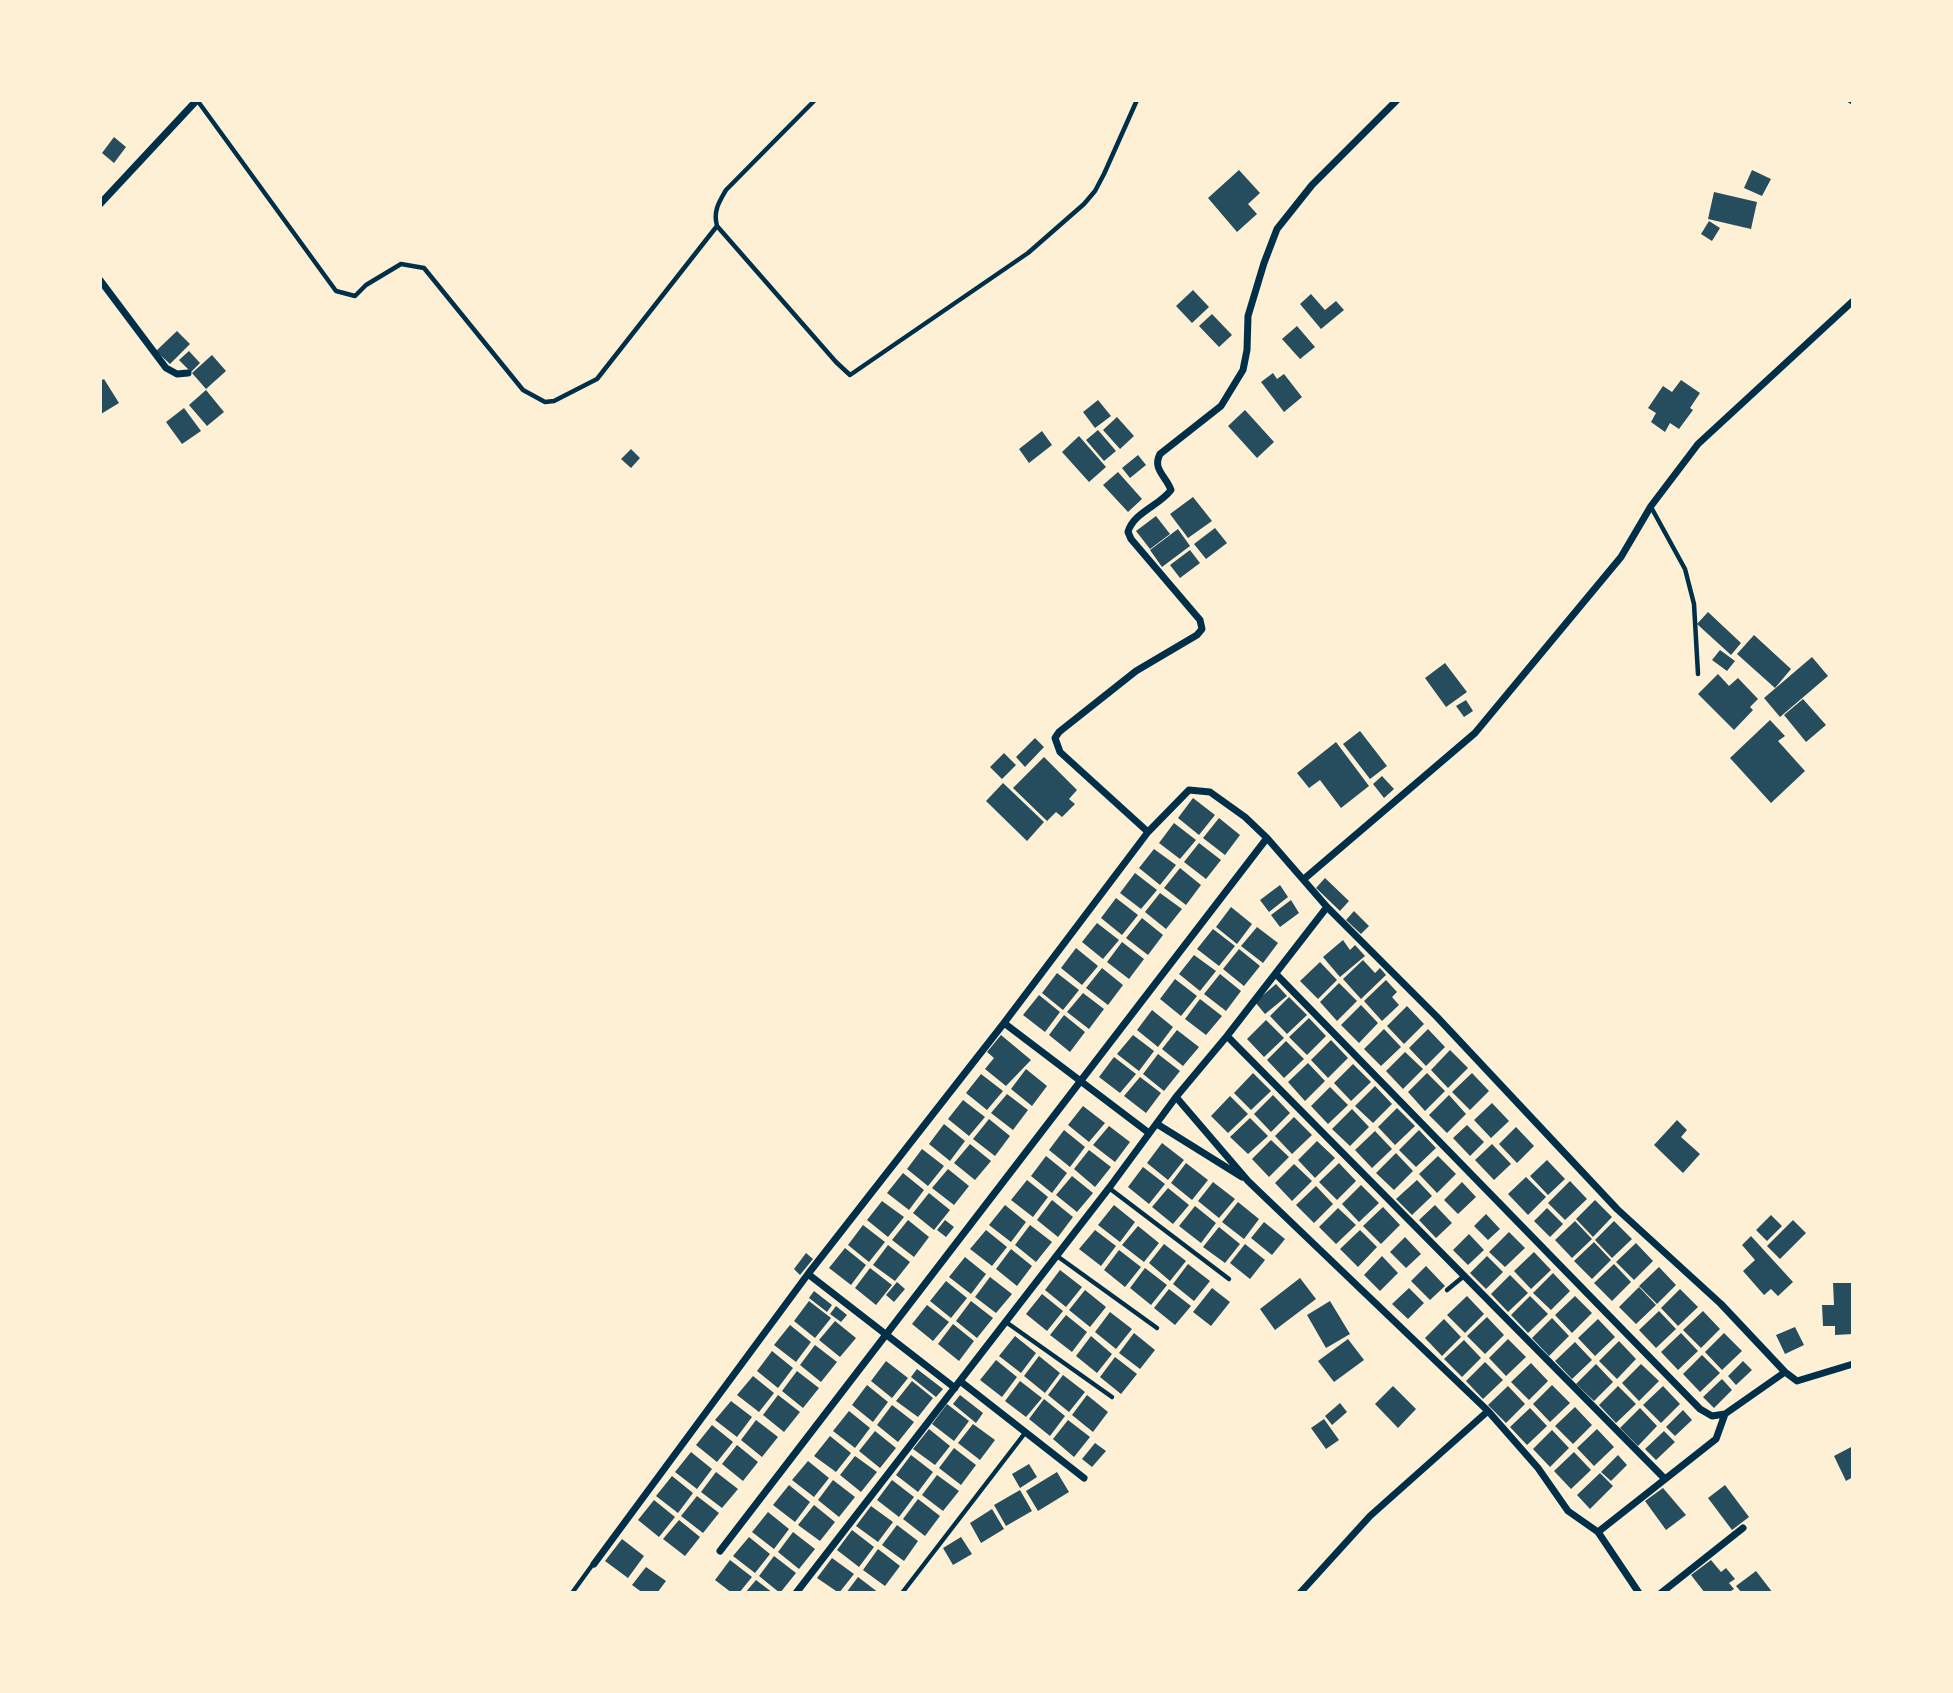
<!DOCTYPE html>
<style>
body{margin:0}
#map{position:relative;width:1953px;height:1693px;overflow:hidden;background:#fdf0d5;font-family:"Public Sans",sans-serif}
canvas{display:block}
.frame{position:absolute;inset:0;border:102px solid #fdf0d5;pointer-events:none}
</style>
<div id="map">
<canvas width="1953" height="1693"></canvas>
<div class="frame"></div>
</div>
<script>
const c = document.querySelector('canvas').getContext('2d');
c.lineJoin = 'round';
function paint(path, color) { c.fillStyle = color; c.fill(path, 'evenodd'); }
function strokePath(path, color, width, dash) { c.strokeStyle = color; c.lineWidth = width; c.lineCap = dash ? 'butt' : 'round'; c.setLineDash(dash || []); c.stroke(path); }
const building = new Path2D(`
 M114,137L126,147L114,163L102,153Z
 M1239,170L1260,193L1248,204L1257,214L1237,232L1208,198Z
 M1752,170L1771,179L1762,196L1744,188Z
 M1714,192L1757,202L1751,229L1708,219Z
 M1709,221L1720,228L1712,241L1701,234Z
 M1193,290L1209,307L1192,323L1176,306Z
 M1311,294L1325,310L1336,301L1344,310L1321,329L1300,304Z
 M1212,314L1232,335L1219,347L1199,326Z
 M1297,326L1315,347L1300,359L1282,339Z
 M177,331L190,344L170,364L156,351Z
 M189,351L200,363L191,372L179,360Z
 M212,355L226,371L206,389L192,373Z
 M1273,373L1277,379L1284,374L1302,397L1284,412L1261,382Z
 M104,379L119,403L101,414L100,381Z
 M1681,380L1700,393L1690,408L1693,410L1679,429L1670,423L1665,432L1651,422L1656,413L1648,408L1663,386L1672,392Z
 M206,390L224,412L207,426L189,405Z
 M1098,400L1111,416L1095,428L1083,412Z
 M184,408L201,431L182,444L166,422Z
 M1245,410L1274,442L1257,458L1228,426Z
 M1117,417L1134,436L1120,449L1103,430Z
 M1098,430L1116,451L1104,461L1086,440Z
 M1042,431L1052,445L1029,463L1019,449Z
 M1079,436L1106,467L1089,482L1062,452Z
 M631,449L640,458L631,468L621,459Z
 M1138,455L1146,465L1130,478L1122,468Z
 M1118,472L1142,499L1128,512L1103,485Z
 M1193,497L1212,521L1188,538L1170,514Z
 M1156,516L1170,534L1150,549L1136,531Z
 M1215,528L1227,543L1206,559L1194,544Z
 M1178,529L1190,546L1162,567L1150,550Z
 M1190,550L1200,563L1180,578L1170,565Z
 M1708,612L1741,643L1731,655L1697,624Z
 M1754,635L1791,669L1775,688L1737,654Z
 M1720,650L1735,661L1727,671L1712,660Z
 M1812,657L1828,676L1780,717L1764,698Z
 M1445,663L1467,692L1446,707L1425,678Z
 M1718,674L1729,686L1738,678L1758,699L1750,707L1753,710L1734,730L1698,694Z
 M1803,699L1826,725L1806,742L1784,715Z
 M1466,700L1473,711L1464,717L1456,706Z
 M1770,720L1785,736L1778,741L1805,771L1771,803L1730,758Z
 M1360,731L1387,766L1370,779L1343,744Z
 M1035,738L1044,747L1025,767L1016,757Z
 M1336,742L1369,786L1341,808L1320,780L1309,788L1297,773Z
 M1004,753L1016,765L1002,779L990,767Z
 M1044,757L1077,790L1069,799L1075,804L1062,817L1056,812L1047,821L1013,788Z
 M1382,776L1394,789L1384,798L1373,784Z
 M1003,783L1044,822L1027,841L986,801Z
 M1193,798L1215,815L1199,835L1178,818Z
 M1219,818L1240,835L1225,855L1203,838Z
 M1174,823L1196,840L1180,859L1159,843Z
 M1199,843L1221,860L1206,879L1184,862Z
 M1154,849L1176,865L1160,885L1139,868Z
 M1180,868L1201,885L1186,905L1164,888Z
 M1135,873L1157,890L1141,909L1120,893Z
 M1325,878L1349,901L1340,911L1316,888Z
 M1280,885L1288,897L1269,912L1260,900Z
 M1160,893L1182,909L1166,929L1145,912Z
 M1116,898L1138,915L1122,935L1101,918Z
 M1291,900L1299,913L1280,927L1271,915Z
 M1231,907L1252,924L1237,944L1216,927Z
 M1354,911L1369,926L1361,934L1346,920Z
 M1142,918L1163,935L1148,955L1126,938Z
 M1097,923L1119,940L1103,959L1082,942Z
 M1257,927L1278,943L1263,963L1241,946Z
 M1213,929L1235,946L1219,966L1197,949Z
 M1343,940L1350,950L1355,945L1365,956L1340,977L1323,957Z
 M1122,942L1144,959L1129,979L1107,962Z
 M1076,948L1098,966L1082,985L1061,968Z
 M1239,949L1260,966L1244,986L1223,969Z
 M1194,955L1216,971L1200,991L1179,974Z
 M1363,960L1375,973L1380,968L1386,975L1361,999L1343,979Z
 M1320,962L1337,980L1318,999L1300,981Z
 M1102,968L1123,985L1108,1005L1086,988Z
 M1057,973L1079,990L1063,1010L1042,993Z
 M1220,974L1241,991L1226,1011L1204,994Z
 M1175,979L1197,996L1181,1016L1160,999Z
 M1386,980L1397,992L1392,997L1399,1005L1382,1021L1364,1001Z
 M1339,983L1357,1001L1337,1021L1320,1002Z
 M1276,984L1287,996L1265,1014L1255,1002Z
 M1083,993L1104,1009L1089,1029L1067,1012Z
 M1039,995L1060,1012L1045,1032L1023,1015Z
 M1289,997L1307,1015L1287,1034L1270,1016Z
 M1200,999L1222,1016L1206,1035L1185,1019Z
 M1361,1005L1378,1023L1359,1043L1341,1025Z
 M1407,1006L1424,1024L1404,1044L1387,1026Z
 M1152,1010L1173,1027L1158,1047L1137,1030Z
 M1064,1015L1085,1032L1070,1052L1049,1035Z
 M1309,1018L1326,1036L1307,1055L1289,1037Z
 M1266,1020L1284,1038L1264,1057L1247,1039Z
 M1384,1029L1401,1047L1381,1066L1364,1049Z
 M1428,1029L1445,1047L1426,1066L1409,1048Z
 M1177,1030L1199,1047L1183,1066L1162,1049Z
 M1001,1035L1031,1060L1006,1086L985,1069L994,1058L987,1052Z
 M1133,1035L1154,1051L1139,1071L1117,1054Z
 M1331,1040L1348,1058L1328,1078L1311,1060Z
 M1286,1041L1304,1059L1284,1078L1267,1060Z
 M1450,1050L1468,1068L1448,1088L1431,1070Z
 M1405,1052L1423,1069L1403,1089L1386,1071Z
 M1158,1054L1180,1071L1164,1091L1143,1074Z
 M1114,1057L1136,1074L1120,1093L1099,1077Z
 M1308,1063L1325,1081L1305,1101L1288,1082Z
 M1353,1064L1371,1082L1351,1101L1334,1083Z
 M1026,1069L1047,1086L1032,1106L1011,1089Z
 M1253,1073L1271,1091L1251,1110L1234,1093Z
 M1427,1073L1445,1091L1425,1111L1408,1092Z
 M1472,1073L1489,1091L1470,1110L1452,1092Z
 M981,1074L1003,1091L987,1110L966,1093Z
 M1140,1077L1161,1093L1146,1113L1124,1096Z
 M1375,1086L1392,1104L1373,1123L1355,1106Z
 M1330,1087L1348,1105L1328,1124L1311,1106Z
 M1007,1094L1028,1110L1013,1130L991,1113Z
 M1273,1095L1290,1113L1271,1132L1254,1114Z
 M1449,1095L1466,1114L1447,1133L1429,1115Z
 M1230,1096L1248,1114L1228,1133L1211,1116Z
 M963,1100L985,1117L969,1136L948,1119Z
 M1492,1103L1509,1121L1491,1138L1474,1120Z
 M1083,1106L1105,1123L1089,1142L1068,1125Z
 M1397,1108L1415,1126L1395,1145L1378,1127Z
 M1352,1109L1369,1127L1350,1146L1332,1129Z
 M1294,1117L1312,1135L1292,1154L1275,1136Z
 M1250,1118L1268,1136L1248,1154L1230,1137Z
 M989,1119L1010,1136L995,1156L973,1139Z
 M1677,1120L1687,1130L1681,1137L1700,1154L1683,1173L1654,1145Z
 M944,1124L965,1141L950,1161L929,1144Z
 M1467,1125L1484,1142L1470,1156L1453,1138Z
 M1109,1126L1130,1142L1115,1162L1093,1145Z
 M1516,1127L1534,1146L1517,1163L1499,1144Z
 M1064,1130L1085,1147L1070,1167L1049,1150Z
 M1419,1130L1436,1148L1416,1167L1399,1150Z
 M1375,1131L1392,1149L1372,1168L1355,1150Z
 M1271,1140L1289,1157L1269,1177L1252,1159Z
 M1317,1141L1335,1158L1315,1178L1298,1160Z
 M1162,1143L1184,1160L1168,1180L1147,1163Z
 M970,1144L991,1161L975,1180L954,1163Z
 M1492,1144L1511,1164L1494,1180L1475,1160Z
 M922,1149L944,1166L928,1186L907,1169Z
 M1089,1150L1111,1167L1095,1187L1074,1169Z
 M1396,1153L1413,1171L1394,1190L1376,1173Z
 M1046,1156L1067,1173L1052,1193L1031,1176Z
 M1438,1156L1456,1174L1437,1193L1419,1174Z
 M1547,1160L1565,1179L1548,1195L1530,1176Z
 M1186,1163L1208,1180L1192,1200L1171,1183Z
 M1339,1163L1356,1181L1337,1200L1319,1182Z
 M1294,1164L1312,1181L1292,1201L1275,1183Z
 M1143,1167L1165,1184L1149,1204L1128,1187Z
 M948,1169L969,1186L954,1205L932,1188Z
 M903,1173L924,1190L909,1210L887,1193Z
 M1072,1176L1093,1193L1077,1212L1056,1195Z
 M1526,1177L1546,1197L1528,1215L1508,1194Z
 M1027,1180L1048,1197L1033,1217L1011,1200Z
 M1417,1180L1432,1196L1412,1215L1396,1199Z
 M1570,1181L1587,1199L1565,1220L1548,1203Z
 M1213,1182L1235,1199L1219,1218L1198,1201Z
 M1462,1182L1476,1197L1458,1214L1444,1200Z
 M1361,1185L1379,1203L1359,1222L1342,1204Z
 M1316,1186L1333,1204L1314,1223L1296,1205Z
 M1168,1188L1189,1205L1173,1224L1152,1207Z
 M929,1193L950,1210L934,1230L913,1213Z
 M1052,1200L1073,1217L1058,1237L1037,1220Z
 M1595,1200L1612,1217L1593,1237L1576,1219Z
 M882,1201L904,1217L888,1237L867,1220Z
 M1238,1202L1259,1219L1244,1239L1222,1222Z
 M1005,1205L1026,1222L1011,1242L989,1225Z
 M1114,1205L1135,1222L1120,1242L1098,1225Z
 M1435,1205L1452,1223L1436,1238L1419,1220Z
 M1195,1206L1216,1223L1201,1243L1179,1226Z
 M1383,1207L1400,1225L1381,1244L1363,1226Z
 M1338,1208L1356,1225L1336,1244L1319,1227Z
 M1547,1208L1563,1224L1550,1237L1534,1221Z
 M1486,1214L1500,1229L1488,1240L1474,1226Z
 M1771,1215L1782,1226L1767,1241L1756,1230Z
 M908,1220L929,1237L914,1257L892,1240Z
 M945,1220L954,1227L946,1237L937,1230Z
 M1793,1220L1806,1233L1780,1259L1767,1246Z
 M1575,1221L1592,1239L1572,1258L1555,1240Z
 M1614,1221L1632,1239L1612,1258L1595,1240Z
 M1264,1222L1285,1239L1272,1255L1251,1238Z
 M863,1225L885,1242L869,1262L848,1245Z
 M1030,1225L1052,1242L1036,1262L1015,1245Z
 M1138,1226L1159,1243L1144,1262L1122,1245Z
 M1219,1227L1240,1244L1225,1263L1203,1247Z
 M986,1230L1007,1247L992,1266L970,1249Z
 M1095,1230L1116,1246L1101,1266L1079,1249Z
 M1360,1230L1377,1247L1358,1267L1340,1249Z
 M1509,1232L1525,1248L1505,1267L1489,1252Z
 M1469,1234L1484,1250L1468,1265L1453,1250Z
 M1751,1236L1793,1282L1778,1296L1771,1289L1764,1295L1743,1271L1755,1260L1742,1245Z
 M1405,1237L1421,1254L1406,1268L1390,1252Z
 M1594,1242L1611,1260L1592,1279L1574,1261Z
 M1636,1243L1653,1261L1634,1280L1616,1262Z
 M1164,1244L1186,1261L1170,1281L1149,1263Z
 M1245,1244L1265,1260L1250,1279L1230,1263Z
 M888,1245L910,1262L895,1281L873,1265Z
 M845,1248L866,1265L851,1285L829,1268Z
 M1011,1249L1032,1266L1017,1286L996,1269Z
 M1119,1250L1141,1267L1125,1287L1104,1270Z
 M1534,1252L1551,1270L1531,1289L1514,1271Z
 M806,1253L813,1259L800,1275L794,1269Z
 M1382,1256L1398,1273L1380,1291L1364,1275Z
 M1487,1256L1503,1272L1486,1289L1470,1273Z
 M965,1257L986,1274L971,1294L949,1277Z
 M1188,1264L1210,1281L1194,1301L1173,1284Z
 M1614,1264L1631,1282L1612,1301L1594,1283Z
 M1426,1266L1445,1286L1430,1300L1411,1281Z
 M1659,1267L1676,1285L1657,1304L1639,1286Z
 M870,1268L892,1285L876,1305L855,1288Z
 M1145,1268L1167,1285L1151,1305L1130,1288Z
 M1060,1270L1082,1287L1066,1307L1045,1290Z
 M1553,1273L1570,1291L1551,1310L1533,1293Z
 M1510,1275L1528,1293L1508,1312L1491,1294Z
 M990,1277L1012,1294L996,1313L975,1297Z
 M1300,1278L1316,1299L1275,1330L1260,1309Z
 M946,1281L967,1298L951,1318L930,1301Z
 M897,1282L905,1289L894,1302L886,1295Z
 M1833,1283H1853V1334L1835,1335V1326H1823L1822,1305H1834Z
 M1639,1287L1656,1305L1636,1324L1619,1307Z
 M1212,1288L1230,1302L1211,1326L1193,1312Z
 M1409,1288L1424,1303L1408,1319L1392,1304Z
 M1169,1289L1191,1306L1175,1325L1154,1308Z
 M1680,1289L1698,1307L1678,1326L1661,1308Z
 M1085,1290L1106,1307L1090,1327L1069,1310Z
 M814,1291L832,1305L827,1312L809,1298Z
 M1042,1294L1063,1311L1047,1331L1026,1314Z
 M1467,1296L1484,1314L1465,1333L1447,1315Z
 M1530,1296L1548,1314L1528,1333L1511,1315Z
 M1575,1296L1592,1313L1572,1333L1555,1315Z
 M809,1301L831,1318L815,1338L794,1321Z
 M971,1301L993,1318L977,1338L956,1321Z
 M1330,1301L1350,1334L1326,1348L1307,1315Z
 M927,1305L949,1322L933,1341L912,1324Z
 M836,1306L847,1315L841,1322L830,1314Z
 M1659,1311L1676,1329L1656,1348L1639,1330Z
 M1703,1311L1720,1329L1701,1348L1683,1330Z
 M1110,1312L1132,1329L1116,1349L1095,1332Z
 M1066,1315L1087,1332L1072,1352L1050,1335Z
 M1487,1317L1504,1335L1485,1354L1467,1336Z
 M1552,1318L1569,1336L1549,1356L1532,1338Z
 M1444,1319L1461,1337L1442,1356L1425,1338Z
 M1598,1319L1615,1337L1595,1356L1578,1338Z
 M835,1321L856,1338L840,1357L819,1340Z
 M953,1324L974,1341L959,1361L938,1344Z
 M790,1325L811,1342L796,1362L774,1345Z
 M1795,1327L1804,1345L1785,1354L1776,1335Z
 M1134,1333L1155,1350L1140,1369L1119,1353Z
 M1681,1333L1698,1351L1678,1370L1661,1352Z
 M1724,1333L1742,1351L1722,1370L1705,1352Z
 M1015,1336L1036,1353L1021,1373L999,1356Z
 M1091,1336L1112,1354L1097,1373L1076,1356Z
 M1348,1339L1364,1360L1334,1382L1318,1361Z
 M1508,1339L1526,1357L1506,1376L1489,1358Z
 M1464,1340L1481,1358L1462,1377L1444,1359Z
 M1619,1341L1636,1359L1617,1379L1599,1361Z
 M1575,1342L1592,1360L1572,1379L1555,1361Z
 M815,1345L837,1362L821,1382L800,1365Z
 M772,1351L793,1368L778,1388L757,1371Z
 M1702,1355L1720,1373L1700,1392L1683,1374Z
 M1039,1356L1060,1373L1045,1393L1024,1376Z
 M1115,1357L1137,1374L1121,1394L1100,1377Z
 M996,1360L1017,1377L1002,1397L980,1380Z
 M886,1361L908,1378L892,1398L871,1381Z
 M1743,1361L1752,1370L1736,1385L1728,1376Z
 M1485,1362L1503,1380L1483,1399L1466,1381Z
 M1531,1363L1548,1381L1529,1400L1511,1382Z
 M1596,1364L1613,1382L1594,1401L1576,1384Z
 M1641,1364L1659,1381L1639,1401L1622,1383Z
 M917,1369L943,1389L936,1397L911,1377Z
 M797,1371L819,1388L803,1408L782,1391Z
 M1063,1375L1085,1392L1069,1412L1048,1395Z
 M753,1376L774,1393L759,1412L737,1395Z
 M1722,1379L1732,1390L1714,1408L1703,1397Z
 M912,1381L933,1398L918,1417L896,1401Z
 M1020,1381L1042,1398L1026,1417L1005,1401Z
 M867,1385L888,1402L873,1422L852,1405Z
 M1552,1385L1570,1403L1550,1422L1533,1404Z
 M1393,1386L1416,1409L1398,1428L1375,1404Z
 M1508,1386L1525,1404L1506,1423L1488,1405Z
 M1618,1386L1636,1404L1616,1423L1599,1405Z
 M1663,1386L1680,1404L1661,1423L1643,1405Z
 M778,1395L800,1412L784,1432L763,1415Z
 M960,1395L983,1413L976,1423L953,1404Z
 M1087,1395L1108,1412L1093,1432L1072,1415Z
 M1044,1399L1065,1416L1050,1436L1029,1419Z
 M731,1401L752,1417L737,1437L715,1420Z
 M1340,1403L1347,1412L1332,1425L1325,1416Z
 M947,1404L969,1421L954,1441L932,1424Z
 M892,1405L914,1422L898,1442L877,1425Z
 M1575,1407L1592,1425L1573,1444L1555,1426Z
 M1530,1408L1547,1426L1527,1445L1510,1427Z
 M1640,1408L1657,1426L1638,1446L1620,1428Z
 M1683,1410L1692,1420L1675,1436L1666,1427Z
 M849,1411L870,1428L855,1448L833,1431Z
 M1324,1419L1339,1440L1326,1449L1311,1428Z
 M756,1420L778,1437L762,1457L741,1440Z
 M1068,1420L1090,1437L1074,1457L1053,1439Z
 M973,1424L995,1440L980,1460L958,1443Z
 M712,1425L733,1442L717,1462L696,1445Z
 M929,1429L950,1446L935,1465L913,1449Z
 M1597,1429L1614,1447L1594,1466L1577,1448Z
 M1552,1430L1569,1448L1550,1467L1533,1449Z
 M875,1431L896,1448L880,1468L859,1451Z
 M1664,1431L1675,1442L1656,1460L1645,1449Z
 M830,1436L851,1453L836,1472L814,1456Z
 M1095,1443L1106,1451L1092,1467L1082,1459Z
 M737,1445L758,1462L743,1481L722,1464Z
 M1853,1446V1477L1846,1481L1834,1456Z
 M954,1448L976,1465L961,1485L939,1468Z
 M691,1452L712,1469L697,1489L675,1472Z
 M1574,1452L1591,1470L1571,1489L1554,1471Z
 M911,1455L933,1472L918,1492L896,1475Z
 M1618,1455L1627,1465L1611,1481L1601,1472Z
 M855,1456L877,1472L861,1492L840,1475Z
 M808,1461L829,1478L814,1497L792,1480Z
 M1029,1464L1037,1477L1020,1488L1012,1474Z
 M716,1472L738,1489L722,1508L701,1492Z
 M1057,1472L1069,1492L1038,1511L1026,1491Z
 M1600,1473L1613,1486L1590,1509L1577,1495Z
 M937,1475L959,1491L943,1511L922,1495Z
 M672,1476L693,1493L678,1513L656,1496Z
 M833,1480L855,1497L839,1517L818,1500Z
 M892,1480L914,1497L899,1517L877,1500Z
 M789,1485L810,1502L795,1522L773,1505Z
 M1725,1485L1749,1517L1732,1530L1708,1498Z
 M1663,1488L1686,1515L1666,1530L1645,1501Z
 M1020,1490L1032,1511L1006,1526L994,1505Z
 M697,1496L719,1513L703,1533L681,1516Z
 M918,1499L940,1516L925,1536L903,1519Z
 M654,1500L675,1517L659,1537L638,1520Z
 M814,1505L835,1522L820,1541L798,1525Z
 M871,1506L893,1522L878,1542L856,1526Z
 M992,1509L1004,1529L981,1543L970,1523Z
 M768,1512L789,1529L774,1549L752,1532Z
 M679,1520L700,1537L685,1556L663,1539Z
 M897,1525L918,1541L904,1561L882,1545Z
 M852,1530L874,1547L859,1567L837,1550Z
 M793,1532L815,1549L799,1569L778,1552Z
 M749,1537L770,1554L755,1573L733,1556Z
 M961,1537L972,1554L953,1565L943,1548Z
 M622,1539L644,1556L628,1578L605,1561Z
 M878,1549L900,1566L885,1586L863,1570Z
 M774,1556L796,1573L780,1593L759,1576Z
 M832,1558L854,1574L839,1593L817,1578Z
 M730,1560L752,1577L739,1593H732L715,1580Z
 M1711,1560L1721,1572L1726,1568L1735,1579L1729,1583L1734,1589L1728,1593H1705L1691,1575Z
 M646,1567L666,1581L657,1593H643L632,1585Z
 M1756,1571L1773,1593H1742L1736,1586Z
 M858,1577L879,1593H846Z
 M756,1580L773,1593H745Z`);
const service = new Path2D(`
 M197,100L336,291L355,296L366,285L401,264L424,268L523,390L545,402L554,401L597,379L717,226
 M815,100L726,190C719,202 713,211 717,226L836,362L850,375L1028,253L1084,204L1095,191L1104,174L1137,100
 M1651,507L1685,569L1694,604L1698,674
 M1109,1188L1229,1279
 M1057,1256L1157,1328
 M1447,1290L1464,1276
 M1006,1322L1112,1397
 M572,1593L593,1564
 M902,1593L1025,1433`);
const minor = new Path2D(`
 M1851,100L1853,101
 M100,204L197,100
 M100,280L166,368L177,374L188,373
 M1148,832L1060,752L1055,738L1059,732L1136,671L1197,635L1202,629L1200,620L1131,539L1128,532C1133,513 1159,506 1171,490C1166,476 1152,469 1160,454L1221,406L1243,370L1247,350L1248,316L1264,263L1277,229L1312,185L1397,100
 M1304,879L1475,733L1621,557L1651,506L1698,444L1853,301
 M1276,974L1700,1409L1712,1416L1725,1414L1785,1372
 M1004,1023L1149,1133
 M1227,1036L1665,1479
 M1176,1097L1248,1181L1488,1411L1538,1468L1568,1511L1598,1532L1639,1593
 M1157,1124L1242,1177
 M808,1274L955,1388
 M960,1381L1084,1478
 M1598,1532L1716,1439L1725,1414
 M720,1551L1267,838
 M594,1564L808,1274L1004,1023L1148,832L1189,790L1210,792L1245,817L1267,838L1327,907L1437,1017L1617,1209L1721,1304L1785,1372L1797,1381L1853,1364
 M796,1593L1109,1188L1176,1097L1227,1036L1327,907
 M1300,1593L1370,1516L1488,1411
 M1661,1593L1743,1528`);
paint(building, '#264d5e');
strokePath(service, '#003049', 4.5);
strokePath(minor, '#003049', 7);
</script>
